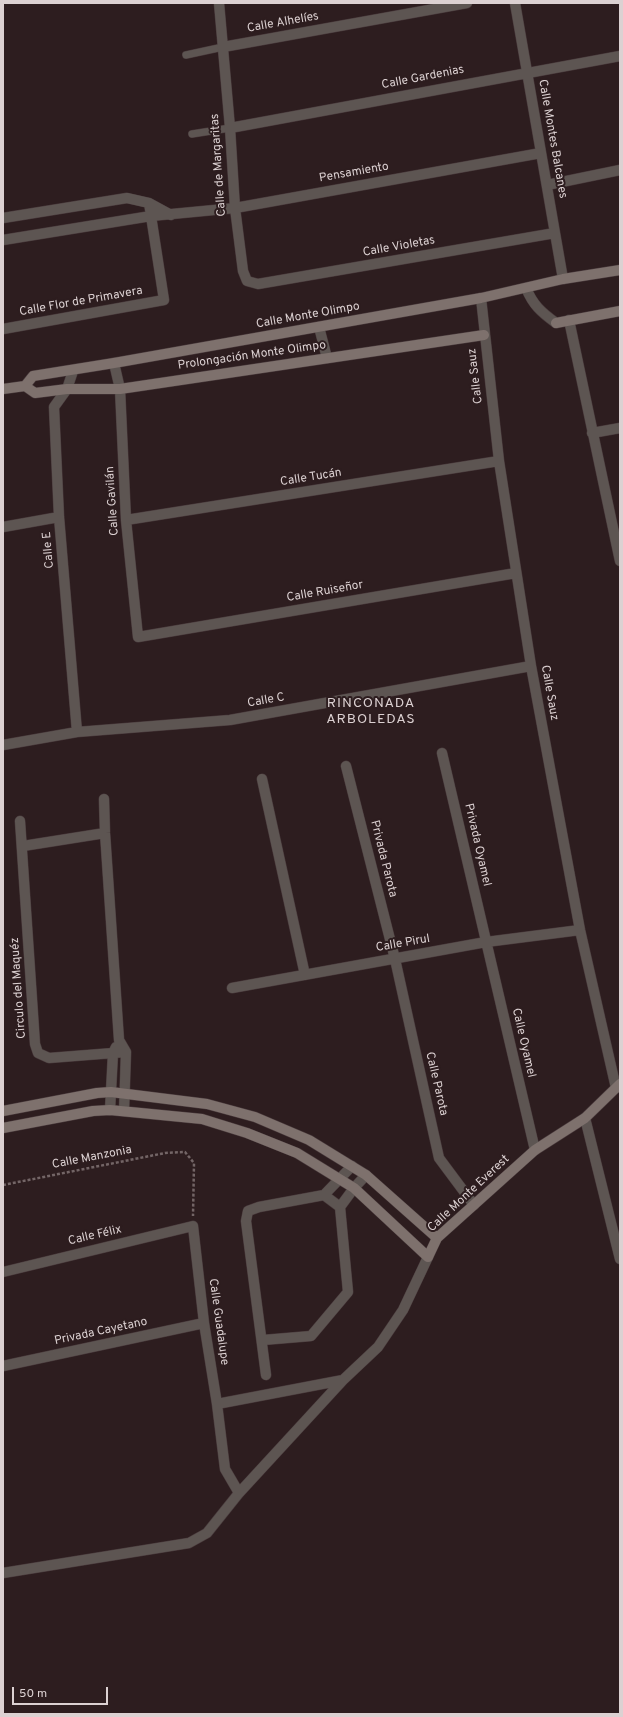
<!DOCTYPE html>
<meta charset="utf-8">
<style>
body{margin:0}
#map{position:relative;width:623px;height:1717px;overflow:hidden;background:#2d1d1f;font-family:Overpass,sans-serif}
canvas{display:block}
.frame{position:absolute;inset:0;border:4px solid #dcd1d2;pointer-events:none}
.scale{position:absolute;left:12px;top:1687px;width:96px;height:18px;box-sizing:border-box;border:2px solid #dcd1d2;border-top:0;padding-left:5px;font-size:12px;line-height:14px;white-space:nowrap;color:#dcd1d2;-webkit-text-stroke:3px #2d1d1f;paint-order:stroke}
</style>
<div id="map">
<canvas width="623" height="1717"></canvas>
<div class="frame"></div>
<div class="scale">50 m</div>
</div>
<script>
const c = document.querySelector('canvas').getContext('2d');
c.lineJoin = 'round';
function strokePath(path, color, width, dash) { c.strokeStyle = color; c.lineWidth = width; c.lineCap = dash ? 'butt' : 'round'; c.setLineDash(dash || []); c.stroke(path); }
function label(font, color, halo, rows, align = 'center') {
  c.font = font + ' Overpass,sans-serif'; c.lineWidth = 4; c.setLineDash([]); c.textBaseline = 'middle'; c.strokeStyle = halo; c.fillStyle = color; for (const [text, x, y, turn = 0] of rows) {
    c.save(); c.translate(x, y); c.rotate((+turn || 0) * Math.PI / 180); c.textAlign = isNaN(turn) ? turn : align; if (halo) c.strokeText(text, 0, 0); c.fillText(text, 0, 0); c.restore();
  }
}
const path = new Path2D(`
 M3,1185L165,1153L185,1152L194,1163L193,1216`);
const lane = new Path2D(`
 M186,55L223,47
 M192,134L230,128`);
const street = new Path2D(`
 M219,3L230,128L235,208L243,271L247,281L258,284L555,233
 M515,3L563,279
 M223,47L467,3
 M230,128L620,56
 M547,185L620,170
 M3,218L127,198L149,203L171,215
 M3,240L151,216L235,208L541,153
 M526,288C533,305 541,312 556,323
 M481,298L499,461L531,666L580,930L616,1088
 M569,320L620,561
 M319,327L327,358
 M3,329L164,300L149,203
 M114,363L120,389L126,520L138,637L516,573
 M73,371L67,389L54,407L59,517L77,732
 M592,433L620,428
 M126,520L499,461
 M3,527L59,517
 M3,745L77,732L230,720L531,666
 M442,753L535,1150
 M346,766L395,959L439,1158L474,1205
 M262,779L305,975
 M104,799L105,833L119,1040L126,1052L124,1111
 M20,821L35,1044L38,1053L49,1058L126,1052
 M23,846L105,833
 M232,988L486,942L580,930
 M110,1110L113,1053L116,1047
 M585,1118L620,1259
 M340,1207L354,1188L366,1175
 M3,1272L193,1226L204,1323L217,1404L225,1469L239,1493
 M263,1340L311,1336L348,1292L340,1207L324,1195
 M3,1366L204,1323
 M266,1375L246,1221L248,1211L259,1207L324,1195L352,1166
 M217,1404L343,1380
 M3,1573L189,1543L207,1533L239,1493L343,1380L378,1347L403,1310L428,1257`);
const secondary = new Path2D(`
 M556,323L620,311
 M25,386L35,393L67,389H120L484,335
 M3,389L25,386L33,376L114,363L481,298L563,279L620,270
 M3,1111L97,1093L111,1092L207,1104L255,1117L309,1140L366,1175L437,1238
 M3,1128L93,1111L110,1110L202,1119L247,1133L297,1153L354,1188L428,1257L437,1238L535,1150L585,1118L620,1084`);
const streetNames = [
 ["Calle Alhelíes",283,23,-10],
 ["Calle Gardenias",423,78,-11],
 ["Calle Montes Balcanes",552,139,80],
 ["Calle de Margaritas",219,165,-94],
 ["Pensamiento",354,173,-10],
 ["Calle Violetas",399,247,-10],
 ["Calle Flor de Primavera",81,302,-10],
 ["Calle Monte Olimpo",308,316,-10],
 ["Prolongación Monte Olimpo",252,356,-8],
 ["Calle Sauz",476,376,-97],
 ["Calle Tucán",311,478,-9],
 ["Calle Gavilán",113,501,-94],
 ["Calle E",49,550,-95],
 ["Calle Ruiseñor",325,592,-10],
 ["Calle Sauz",549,693,80],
 ["Calle C",266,701,-10],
 ["Privada Oyamel",477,845,77],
 ["Privada Parota",383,859,76],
 ["Calle Pirul",403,944,-10],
 ["Circulo del Maquéz",19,988,-94],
 ["Calle Oyamel",523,1043,77],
 ["Calle Parota",436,1084,77],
 ["Calle Manzonia",92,1158,-11],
 ["Calle Monte Everest",469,1194,-43],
 ["Calle Félix",95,1236,-13],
 ["Calle Guadalupe",218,1322,82],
 ["Privada Cayetano",101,1332,-12]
];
const quarterNames = [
 ["RINCONADA",371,704],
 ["ARBOLEDAS",371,720]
];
strokePath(lane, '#493a3c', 8);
strokePath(street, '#493a3c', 11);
strokePath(secondary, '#493a3c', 11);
strokePath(path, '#736566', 2.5, [3, 2]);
strokePath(lane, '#5d5552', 7);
strokePath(street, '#5d5552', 10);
strokePath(secondary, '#7e716d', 10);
label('12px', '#dcd1d2', '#2d1d1f', streetNames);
c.letterSpacing = '1px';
label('14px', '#dcd1d2', '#2d1d1f', quarterNames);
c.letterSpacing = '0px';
</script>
